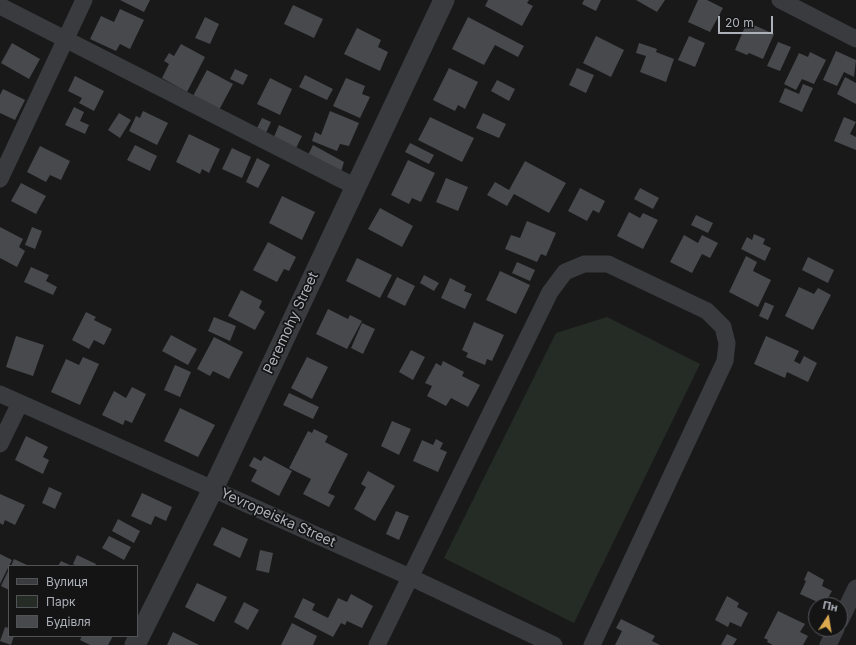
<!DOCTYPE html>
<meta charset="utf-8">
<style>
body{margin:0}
#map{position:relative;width:856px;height:645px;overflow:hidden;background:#19191a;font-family:Inter,sans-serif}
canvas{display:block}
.legend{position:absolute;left:8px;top:565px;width:130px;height:72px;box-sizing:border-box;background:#141415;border:1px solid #515357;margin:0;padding:5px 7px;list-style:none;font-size:12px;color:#adb1b9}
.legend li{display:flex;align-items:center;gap:8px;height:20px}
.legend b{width:20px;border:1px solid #515357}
.north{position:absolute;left:808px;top:597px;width:40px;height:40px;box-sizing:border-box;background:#141415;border:1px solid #515357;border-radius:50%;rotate:12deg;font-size:11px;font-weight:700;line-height:16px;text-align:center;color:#adb1b9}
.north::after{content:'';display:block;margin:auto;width:14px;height:18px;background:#ddaa4f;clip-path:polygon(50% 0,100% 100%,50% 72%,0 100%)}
.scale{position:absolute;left:718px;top:16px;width:55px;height:18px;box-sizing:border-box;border:2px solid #adb1b9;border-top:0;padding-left:5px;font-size:12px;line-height:14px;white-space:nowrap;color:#adb1b9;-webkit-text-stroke:3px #141415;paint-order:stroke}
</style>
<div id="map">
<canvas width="856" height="645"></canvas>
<ul class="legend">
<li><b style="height:5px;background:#3a3b3f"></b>Вулиця</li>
<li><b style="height:11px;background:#252c26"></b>Парк</li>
<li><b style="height:11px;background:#48494d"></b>Будівля</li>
</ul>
<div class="north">Пн</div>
<div class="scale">20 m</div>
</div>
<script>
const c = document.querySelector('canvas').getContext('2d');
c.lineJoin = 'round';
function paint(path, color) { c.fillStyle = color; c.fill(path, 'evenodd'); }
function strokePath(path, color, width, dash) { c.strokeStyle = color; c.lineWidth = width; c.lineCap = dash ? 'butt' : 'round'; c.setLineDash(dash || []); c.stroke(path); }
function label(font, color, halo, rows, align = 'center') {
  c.font = font + ' Inter,sans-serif'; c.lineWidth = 3.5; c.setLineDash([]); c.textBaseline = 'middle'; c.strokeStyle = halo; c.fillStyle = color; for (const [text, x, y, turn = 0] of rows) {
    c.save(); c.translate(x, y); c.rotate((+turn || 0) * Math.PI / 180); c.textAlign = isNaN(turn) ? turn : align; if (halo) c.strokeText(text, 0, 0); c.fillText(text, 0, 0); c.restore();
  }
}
const green = new Path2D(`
 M607,317L700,364L574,623L444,558L556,333Z`);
const building = new Path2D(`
 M120,0H150L144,12Z
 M488,0H529L527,3L533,6L522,26L485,6Z
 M584,0H601L596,11L582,4Z
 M636,0H665L657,12Z
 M698,0H707L723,8L710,32L688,22Z
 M293,5L323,19L314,38L284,24Z
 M120,9L144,20L130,49L120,44L116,51L90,39L101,16L114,22Z
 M205,17L219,24L210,44L195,38Z
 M468,17L524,46L518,57L495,45L484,65L452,49Z
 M747,22L774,34L763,59L749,53L747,55L735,50Z
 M357,28L381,40L378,47L388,52L380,71L344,54Z
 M596,36L624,50L611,77L583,63Z
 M689,36L705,43L695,67L678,60Z
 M778,42L791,47L780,71L767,66Z
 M12,43L40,59L29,79L1,63Z
 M639,43L657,49L656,52L674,59L666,82L640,72L646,56L636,53Z
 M181,44L205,57L187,92L162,78L169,64L164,61L169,53L174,56Z
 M836,51L856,60L854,77L844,72L837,86L823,80Z
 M810,52L826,60L814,84L802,79L796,90L784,84L799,53L808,57Z
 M449,68L478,82L465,109L458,105L455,111L433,100Z
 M577,68L594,75L586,93L569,85Z
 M235,69L248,75L243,85L230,79Z
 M207,70L233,84L219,110L193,96Z
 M305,75L333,89L327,100L299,87Z
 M75,76L104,91L94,111L79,103L82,98L68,91Z
 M845,77L856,83V104L837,94Z
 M270,78L292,89L280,115L257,104Z
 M346,78L365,86L362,94L370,97L360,118L333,106Z
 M497,80L515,89L509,101L491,91Z
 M803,84L813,88L802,112L779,102L785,88L799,94Z
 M3,89L25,100L15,120L0,113V95Z
 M74,107L84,112L80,121L89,125L85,134L65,125Z
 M143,111L168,123L157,145L129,131L136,116L140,118Z
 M330,111L359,123L349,146L340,144L337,151L312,141L315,132L321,135Z
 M119,113L131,120L120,138L108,130Z
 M483,113L506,124L499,138L476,128Z
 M430,117L474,138L462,162L418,140Z
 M844,117L856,122L850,134L856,137V150L834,141Z
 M262,118L271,122L264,137L255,132Z
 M279,125L302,136L295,150L273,139Z
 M189,134L220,149L209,173L202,169L200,174L176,162Z
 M410,143L434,155L429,164L405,152Z
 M135,145L157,156L150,171L127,160Z
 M313,145L344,162L340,175L306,159Z
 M40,146L70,161L61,180L50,175L46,182L27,172Z
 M232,148L251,157L242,178L222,169Z
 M257,158L270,165L258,188L246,182Z
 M408,160L435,173L421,202L412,198L409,204L391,195Z
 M525,161L566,183L549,213L514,194L507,206L487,195L495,182L509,190Z
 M446,178L468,187L458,211L436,202Z
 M21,183L46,196L36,214L11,201Z
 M580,188L605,201L599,213L593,210L587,221L568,211Z
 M640,188L659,198L653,209L634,199Z
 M282,196L315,212L302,240L269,223Z
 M380,208L413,226L402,247L368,229Z
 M629,212L640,218L643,213L658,220L643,249L617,236Z
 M696,215L713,223L708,233L691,225Z
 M527,221L556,233L546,256L541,254L537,262L505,249L511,235L520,238Z
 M0,227L23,239L19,247L25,251L17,267L0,258Z
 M32,227L42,231L35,249L25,245Z
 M754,234L765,239L763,244L771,248L765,261L741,249L747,237L752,240Z
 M684,235L698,243L702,235L718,243L710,258L702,254L692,273L670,262Z
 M268,242L296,257L289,271L284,269L277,282L253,270Z
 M746,256L757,262L753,271L771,280L758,307L729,292Z
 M808,257L834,270L828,283L802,270Z
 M357,258L392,275L380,298L346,281Z
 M517,262L535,270L530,281L512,273Z
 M31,267L49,275L46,281L57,287L53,295L24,282Z
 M500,271L530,285L516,314L486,300Z
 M424,275L439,283L434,291L420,283Z
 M397,277L415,286L405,306L387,297Z
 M450,278L466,286L464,291L472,294L465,309L441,298Z
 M799,287L814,294L818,288L831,295L813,330L785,316Z
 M241,290L262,301L259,308L265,312L255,330L228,316Z
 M765,302L774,306L768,320L759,316Z
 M328,309L348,319L350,315L362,321L347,349L316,334Z
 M86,312L96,317L94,320L112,329L104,345L94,340L89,349L72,340Z
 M214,317L236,326L230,341L208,331Z
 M474,322L504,335L492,361L487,359L485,365L466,357L468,353L462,350Z
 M362,323L375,329L363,354L351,348Z
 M171,335L197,349L188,365L162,351Z
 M16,336L44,345L33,376L6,367Z
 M766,336L799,351L794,361L800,364L804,356L817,363L808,382L787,372L785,378L754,364Z
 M214,337L243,352L229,379L213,371L210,376L197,369Z
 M411,350L425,357L413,380L399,372Z
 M83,357L99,364L80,405L51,392L66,359L79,365Z
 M307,357L328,367L312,399L291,388Z
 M443,361L464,372L462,376L480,385L468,407L451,398L446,406L427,396L432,386L425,383L436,363L441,366Z
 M175,365L191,372L180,397L164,390Z
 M132,387L146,394L132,423L125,420L123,425L102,415L114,391L126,398Z
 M289,393L319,407L313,419L283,405Z
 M180,408L215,425L198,457L164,441Z
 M392,421L411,429L399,455L381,446Z
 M314,429L328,436L325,442L348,454L328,493L335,496L329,507L303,494L311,479L289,468L308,431L312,433Z
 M26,436L48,447L43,457L49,460L43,474L15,460Z
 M436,439L443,443L440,449L447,452L438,472L413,461L422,440L433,445Z
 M264,456L292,471L279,496L251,481L257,470L249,466L254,457L261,461Z
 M368,471L395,486L375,521L354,509L366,487L361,484Z
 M49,487L62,493L55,509L42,503Z
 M142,493L172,507L166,521L155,516L151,525L131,516Z
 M0,494L25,505L15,525L5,520L3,525L0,523Z
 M396,511L409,516L399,540L386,534Z
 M118,519L140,531L134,543L112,531Z
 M222,527L248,539L240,558L213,545Z
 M109,536L131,547L124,560L102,548Z
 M260,550L273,553L269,573L256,570Z
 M0,554L12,560L0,584Z
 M77,555L96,564L95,566H77L73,564Z
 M14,559L29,566H11Z
 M61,561L72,566H58Z
 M9,569V590L1,586Z
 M808,571L824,580L822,586L832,591L824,605L800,594L806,581L804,580Z
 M197,583L227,597L214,622L185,607Z
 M351,594L373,606L362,628L347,621L345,625L341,623L333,637L294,617L303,598L315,604L312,610L328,618L338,598L347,602Z
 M727,596L739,603L737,607L748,613L741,627L730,622L728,627L715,620Z
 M244,602L259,610L248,630L234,622Z
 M778,611L805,624L800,632L808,636L803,645H773L767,642L768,640L764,638Z
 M621,619L655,636L652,641L660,645H615L622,631L616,628Z
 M292,623L317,636L313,645H281Z
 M5,627L9,628V636H14L11,645L0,641Z
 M173,632L199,645H167Z
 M727,634L737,639L733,645H721Z
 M82,636H113L108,645H90L80,640Z`);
const minor = new Path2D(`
 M780,0L856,39
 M0,6L356,187
 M0,179L84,0
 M0,394L410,577L554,645
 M0,444L20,403
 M840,621L856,588
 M377,645L550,292L565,272L584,264H608L707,311L723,327L727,343L725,361L592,645
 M828,645L836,629`);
const tertiary = new Path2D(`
 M135,645L213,489L444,0`);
const streetNames = [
 ["Peremohy Street",291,323,-65],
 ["Yevropeiska Street",278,518,24]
];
paint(green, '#252c26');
paint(building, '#48494d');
strokePath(minor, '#3a3b3f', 17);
strokePath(tertiary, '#3a3b3f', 21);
label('14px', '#adb1b9', '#141415', streetNames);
</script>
